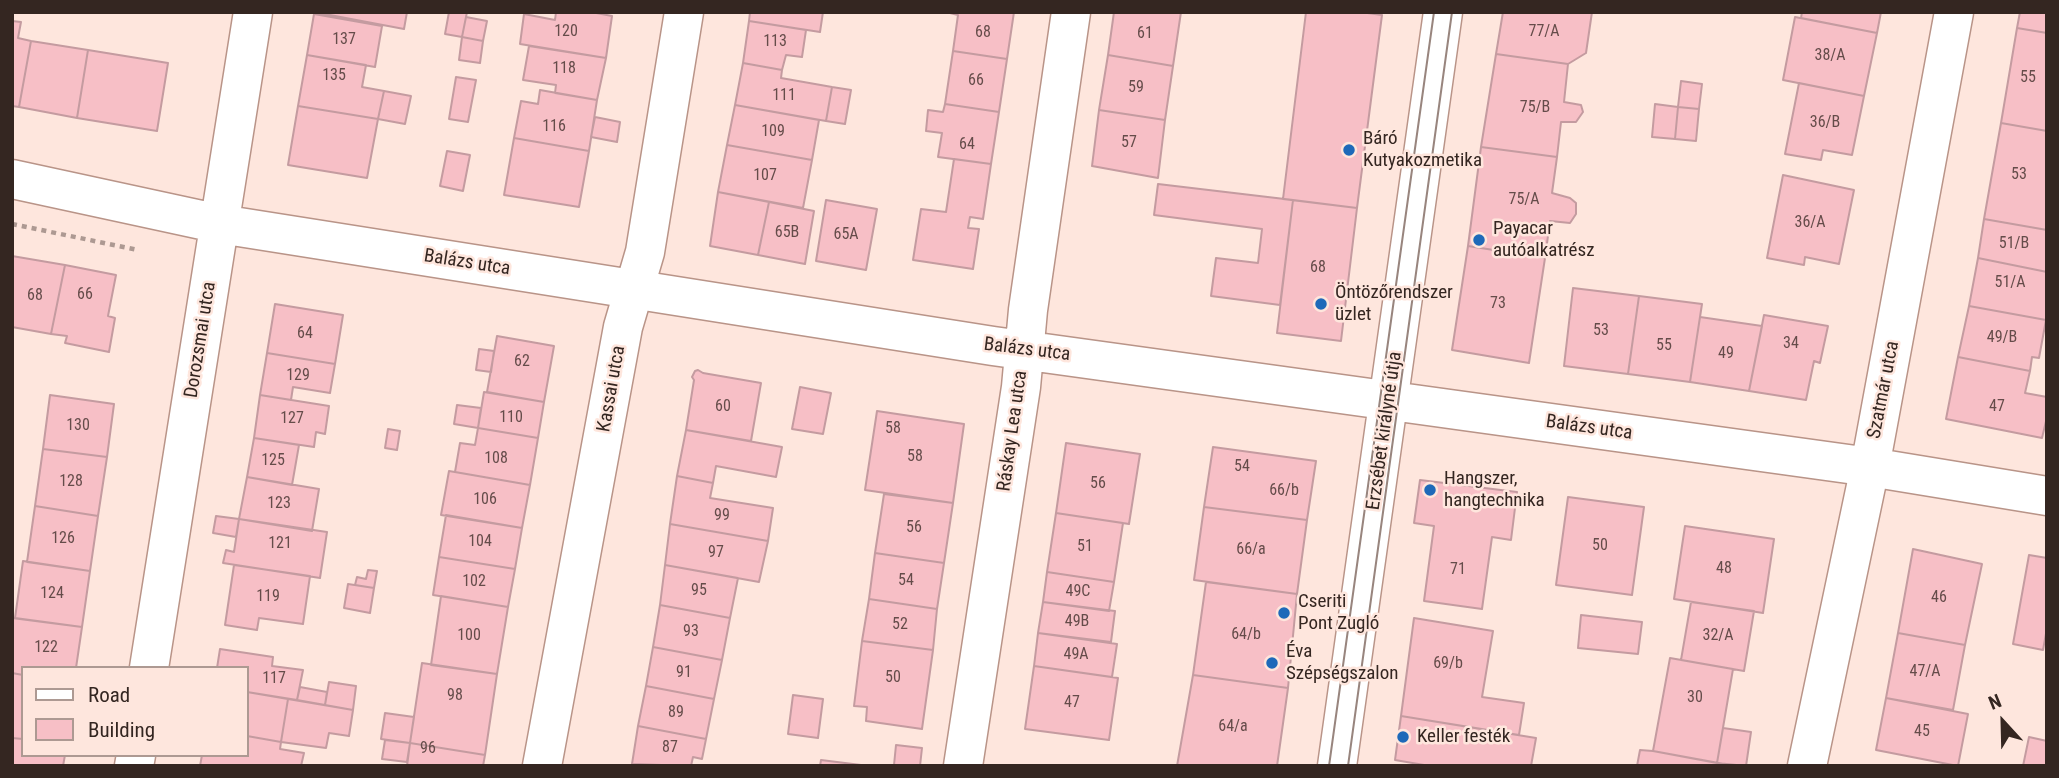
<!DOCTYPE html>
<meta charset="utf-8">
<style>
body{margin:0}
#map{position:relative;width:2059px;height:778px;overflow:hidden;background:#fee6dd;font-family:"Roboto Condensed",sans-serif}
canvas{display:block}
.frame{position:absolute;inset:0;border:14px solid #342621;pointer-events:none}
.legend{position:absolute;left:21px;top:666px;width:228px;height:91px;box-sizing:border-box;background:#fee6dd;border:2px solid #ad9992;margin:0;padding:9px 12px;list-style:none;font-size:21px;color:#342621}
.legend li{display:flex;align-items:center;gap:14px;height:35px}
.legend b{width:35px;border:2px solid #ad9992}
.north{position:absolute;left:1968px;top:687px;width:70px;height:70px;-webkit-text-stroke:5px #fee6dd;paint-order:stroke;rotate:338deg;font-size:19px;font-weight:700;line-height:28px;text-align:center;color:#342621}
.north::after{content:'';display:block;margin:auto;width:24px;height:32px;background:#342621;clip-path:polygon(50% 0,100% 100%,50% 72%,0 100%)}
</style>
<div id="map">
<canvas width="2059" height="778"></canvas>
<div class="frame"></div>
<ul class="legend">
<li><b style="height:9px;background:#fff"></b>Road</li>
<li><b style="height:19px;background:#f7bfc6"></b>Building</li>
</ul>
<div class="north">N</div>
</div>
<script>
const c = document.querySelector('canvas').getContext('2d');
c.lineJoin = 'round';
function paint(path, color) { c.fillStyle = color; c.fill(path, 'evenodd'); }
function strokePath(path, color, width, dash) { c.strokeStyle = color; c.lineWidth = width; c.lineCap = dash ? 'butt' : 'round'; c.setLineDash(dash || []); c.stroke(path); }
function label(font, color, halo, rows, align = 'center') {
  c.font = font + ' "Roboto Condensed",sans-serif'; c.lineWidth = 5; c.setLineDash([]); c.textBaseline = 'middle'; c.strokeStyle = halo; c.fillStyle = color; for (const [text, x, y, turn = 0] of rows) {
    c.save(); c.translate(x, y); c.rotate((+turn || 0) * Math.PI / 180); c.textAlign = isNaN(turn) ? turn : align; if (halo) c.strokeText(text, 0, 0); c.fillText(text, 0, 0); c.restore();
  }
}
const building = new Path2D(`
 M314,12H407L404,29Z
 M449,12H467L462,37L445,34Z
 M556,12H591L612,16L606,58L520,44L524,14L555,20Z
 M750,12H823L820,32L749,21Z
 M1014,12L1007,59L953,51L958,15L946,12Z
 M1114,12H1181L1173,66L1108,55Z
 M1306,12H1360L1382,15L1357,208L1283,199Z
 M1503,12H1592L1586,53L1568,64L1496,54Z
 M1802,12H1881L1877,33L1801,18Z
 M2020,12H2047V33L2017,28Z
 M314,14L382,26L375,67L307,55Z
 M466,17L487,21L483,41L462,37Z
 M1795,17L1877,33L1864,96L1783,80Z
 M12,21L21,22L18,38L31,41L19,107L12,106Z
 M749,21L806,30L802,57L786,55L782,70L743,63Z
 M2017,28L2047,33V131L2001,123Z
 M462,37L483,41L480,63L459,60Z
 M31,41L88,50L77,118L19,107Z
 M529,46L606,58L597,100L555,93L556,85L523,80Z
 M88,50L168,63L157,131L77,118Z
 M953,51L1007,59L999,112L945,104Z
 M1496,54L1568,64L1564,102L1581,105L1583,112L1576,122H1561L1557,157L1481,147Z
 M307,55L366,65L362,87L384,91L378,119L298,106Z
 M1108,55L1173,66L1165,120L1099,110Z
 M743,63L782,70L781,78L832,87L826,121L735,105Z
 M456,77L476,80L468,122L449,119Z
 M1681,81L1702,84L1699,109L1678,107Z
 M1799,83L1864,96L1852,155L1823,150L1821,160L1785,154Z
 M832,87L851,90L845,124L826,121Z
 M540,90L597,100L589,151L514,138L521,101L538,104Z
 M384,91L411,96L405,124L378,119Z
 M945,104L999,112L991,164L938,157L942,133L926,131L928,110L943,112Z
 M1655,104L1678,107L1675,139L1652,137Z
 M735,105L819,120L812,160L727,145Z
 M298,106L378,119L367,178L288,165Z
 M1678,107L1699,109L1696,141L1675,139Z
 M1099,110L1165,120L1158,178L1092,166Z
 M595,117L620,122L617,142L591,137Z
 M2001,123L2047,131V230L1984,219Z
 M514,138L589,151L579,207L504,195Z
 M727,145L812,160L803,208L718,192Z
 M1481,147L1557,157L1552,193L1570,198L1576,203V214L1570,223L1550,221L1545,258L1468,246Z
 M447,151L470,155L463,191L440,186Z
 M954,159L991,164L983,219L970,217L968,228L979,229L973,269L913,260L921,209L946,212Z
 M1783,175L1854,190L1839,264L1805,257L1804,265L1767,258Z
 M1158,184L1293,200L1280,305L1211,296L1216,258L1258,263L1262,229L1154,215Z
 M718,192L769,202L758,255L710,246Z
 M826,200L877,209L866,270L816,261Z
 M1293,200L1357,208L1341,341L1277,333Z
 M769,202L814,211L805,264L758,255Z
 M1984,219L2047,230V272L1978,258Z
 M1468,246L1545,258L1529,363L1452,350Z
 M12,256L65,265L51,334L12,327Z
 M1978,258L2047,272L2046,320L1969,306Z
 M65,265L116,275L108,316L115,318L109,352L65,343L67,336L51,334Z
 M1573,288L1639,296L1628,374L1564,366Z
 M1639,296L1702,304L1690,382L1628,374Z
 M275,304L343,315L335,364L267,353Z
 M1969,306L2046,320L2039,358L2032,357L2030,371L1958,357Z
 M1764,315L1828,326L1820,363L1814,361L1806,400L1749,391Z
 M1700,317L1762,326L1749,391L1690,382Z
 M497,336L554,346L544,402L487,392Z
 M479,349L494,351L491,372L476,370Z
 M267,353L335,364L330,393L293,387L291,400L260,395Z
 M1958,357L2030,371L2025,393L2047,397V417L2042,438L1946,419Z
 M698,370L703,373L761,383L751,441L686,430L694,380L692,377L695,371Z
 M800,387L831,393L823,434L792,429Z
 M484,392L544,402L538,438L478,428Z
 M50,395L114,404L107,457L43,449Z
 M260,395L329,406L325,434L316,432L314,447L254,438Z
 M457,405L481,408L478,428L454,424Z
 M877,411L964,424L953,503L865,490Z
 M478,428L538,438L530,485L455,472L460,443L475,445Z
 M388,429L400,431L397,450L385,448Z
 M686,430L782,447L776,477L716,466L713,483L677,476Z
 M254,438L299,445L292,485L247,477Z
 M1066,443L1140,454L1129,524L1056,513Z
 M1213,447L1316,461L1307,520L1204,507Z
 M43,449L107,457L98,516L35,506Z
 M449,471L530,485L522,528L441,515Z
 M677,476L713,483L710,498L773,508L768,541L670,524Z
 M247,477L319,489L312,531L239,519Z
 M1420,480L1517,492L1511,540L1492,537L1482,609L1424,601L1434,526L1414,523Z
 M884,494L953,503L944,563L875,553Z
 M1568,497L1644,507L1632,595L1556,585Z
 M35,506L98,516L90,571L27,562Z
 M1204,507L1307,520L1297,594L1194,580Z
 M1056,513L1123,523L1114,582L1047,572Z
 M446,515L522,528L515,569L439,557Z
 M216,516L239,519L236,537L213,533Z
 M239,519L327,532L320,578L223,563L226,550L234,552Z
 M670,524L768,541L759,582L665,565Z
 M1685,526L1774,539L1763,613L1674,599Z
 M1913,549L1982,564L1965,645L1898,633Z
 M875,553L944,563L937,609L869,599Z
 M2029,555L2047,558V628L2043,650L2013,644Z
 M439,557L515,569L508,607L433,595Z
 M23,561L90,571L82,627L15,618Z
 M234,565L310,576L303,624L259,618L257,630L225,625Z
 M665,565L738,578L730,618L660,605Z
 M368,570L377,571L374,588L355,585L357,577L366,579Z
 M1047,572L1114,582L1109,611L1043,602Z
 M1206,582L1297,594L1288,688L1193,675Z
 M348,584L374,588L370,613L344,608Z
 M441,596L508,607L497,674L431,665Z
 M869,599L937,609L933,650L862,641Z
 M1043,602L1115,611L1111,642L1038,633Z
 M1691,602L1754,611L1744,671L1681,660Z
 M660,605L730,618L722,660L653,647Z
 M1581,615L1642,622L1638,654L1578,648Z
 M12,618L82,627L76,668H23V675L12,673Z
 M1414,618L1493,631L1482,697L1524,703L1519,735L1401,716Z
 M1038,633L1117,644L1112,677L1034,666Z
 M1898,633L1965,645L1953,710L1886,698Z
 M862,641L933,650L922,729L866,721L867,707L854,706Z
 M653,647L722,660L714,699L646,686Z
 M220,649L273,657L272,666L303,670L297,700L247,692V668H217Z
 M1670,658L1733,669L1717,763L1653,751Z
 M422,663L497,674L485,755L410,743Z
 M1034,666L1118,678L1109,740L1025,729Z
 M12,673L23,675V739L12,738Z
 M1193,675L1288,688L1277,766H1177Z
 M329,682L356,686L353,710L325,705Z
 M646,686L714,699L706,739L638,726Z
 M300,687L327,692L325,705L297,700Z
 M247,692L288,699L281,742L247,736Z
 M793,695L823,699L818,738L788,734Z
 M1886,698L1968,714L1958,766L1876,750Z
 M288,699L353,710L349,736L329,733L326,748L281,742Z
 M385,713L414,717L410,743L381,739Z
 M1401,716L1536,738L1531,766H1430L1395,760Z
 M638,726L706,739L702,759L693,757L691,766L632,764Z
 M1723,728L1751,732L1746,766L1717,763Z
 M247,736L281,742L280,749L304,753L301,766H200L202,755H247Z
 M2029,737L2047,741V766H2023Z
 M12,738L23,739V755H65L63,766H12Z
 M385,740L410,743L407,762L382,759Z
 M410,743L485,755L483,766H407Z
 M896,745L922,748L920,766L894,765Z
 M1640,750L1653,751L1735,766H1637Z
 M821,760L869,766H820Z`);
const path = new Path2D(`
 M12,224L138,250`);
const minor = new Path2D(`
 M12,179L220,224L993,346L1870,467L2047,496
 M149,668L253,12
 M134,766L136,755
 M542,766L623,327L645,252L684,12
 M963,766L1021,387L1028,310L1071,12
 M1337,766L1443,12
 M1807,766L1870,467L1954,12`);
const tram = new Path2D(`
 M1329,766L1434,12
 M1348,766L1452,12`);
const markers = [
 [1349,150,7,"#1e69b9"],
 [1479,240,7,"#1e69b9"],
 [1321,304,7,"#1e69b9"],
 [1430,490,7,"#1e69b9"],
 [1284,613,7,"#1e69b9"],
 [1272,663,7,"#1e69b9"],
 [1403,737,7,"#1e69b9"]
];
const numberNames = [
 ["120",566,32],
 ["77/A",1544,32],
 ["68",983,33],
 ["61",1145,34],
 ["137",344,40],
 ["113",775,42],
 ["38/A",1830,56],
 ["118",564,69],
 ["135",334,76],
 ["55",2028,78],
 ["66",976,81],
 ["59",1136,88],
 ["111",784,96],
 ["75/B",1535,108],
 ["36/B",1825,123],
 ["116",554,127],
 ["109",773,132],
 ["57",1129,143],
 ["64",967,145],
 ["53",2019,175],
 ["107",765,176],
 ["75/A",1524,200],
 ["36/A",1810,223],
 ["65B",787,233],
 ["65A",846,235],
 ["51/B",2014,244],
 ["68",1318,268],
 ["51/A",2010,283],
 ["66",85,295],
 ["68",35,296],
 ["73",1498,304],
 ["53",1601,331],
 ["64",305,334],
 ["49/B",2002,338],
 ["34",1791,344],
 ["55",1664,346],
 ["49",1726,354],
 ["62",522,362],
 ["129",298,376],
 ["60",723,407],
 ["47",1997,407],
 ["110",511,418],
 ["127",292,419],
 ["130",78,426],
 ["58",893,429],
 ["58",915,457],
 ["108",496,459],
 ["125",273,461],
 ["54",1242,467],
 ["128",71,482],
 ["56",1098,484],
 ["66/b",1284,491],
 ["106",485,500],
 ["123",279,504],
 ["99",722,516],
 ["56",914,528],
 ["126",63,539],
 ["104",480,542],
 ["121",280,544],
 ["50",1600,546],
 ["51",1085,547],
 ["66/a",1251,550],
 ["97",716,553],
 ["48",1724,569],
 ["71",1458,570],
 ["54",906,581],
 ["102",474,582],
 ["95",699,591],
 ["49C",1078,592],
 ["124",52,594],
 ["119",268,597],
 ["46",1939,598],
 ["49B",1077,622],
 ["52",900,625],
 ["93",691,632],
 ["64/b",1246,635],
 ["100",469,636],
 ["32/A",1718,636],
 ["122",46,648],
 ["49A",1076,655],
 ["69/b",1448,664],
 ["47/A",1925,672],
 ["91",684,673],
 ["50",893,678],
 ["117",274,679],
 ["98",455,696],
 ["30",1695,698],
 ["47",1072,703],
 ["89",676,713],
 ["64/a",1233,727],
 ["45",1922,732],
 ["87",670,748],
 ["96",428,749]
];
const poiNames = [
 ["Báró",1363,139],
 ["Kutyakozmetika",1363,161],
 ["Payacar",1493,229],
 ["autóalkatrész",1493,251],
 ["Öntözőrendszer",1335,293],
 ["üzlet",1335,315],
 ["Hangszer,",1444,479],
 ["hangtechnika",1444,501],
 ["Cseriti",1298,602],
 ["Pont Zugló",1298,624],
 ["Éva",1286,652],
 ["Szépségszalon",1286,674],
 ["Keller festék",1417,737]
];
const streetNames = [
 ["Balázs utca",467,263,9],
 ["Dorozsmai utca",201,340,-81],
 ["Balázs utca",1027,350,7],
 ["Kassai utca",612,389,-80],
 ["Szatmár utca",1884,390,-79],
 ["Balázs utca",1589,428,8],
 ["Ráskay Lea utca",1013,431,-82],
 ["Erzsébet királyné útja",1385,431,-82]
];
paint(building, '#f7bfc6');
strokePath(building, '#c49ba0', 2);
strokePath(minor, '#b99488', 41);
strokePath(path, '#ad9992', 4.5, [5, 5]);
strokePath(minor, '#fff', 38);
strokePath(tram, '#98857e', 2);
for (const [x, y, r, color] of markers) { const dot = new Path2D(); dot.arc(x, y, r, 0, 2 * Math.PI); c.fillStyle = color; c.fill(dot); strokePath(dot, '#fee6dd', 2.5); }
label('16px', '#654c4a', null, numberNames);
label('19px', '#342621', '#fee6dd', poiNames, 'left');
label('19px', '#342621', '#fee6dd', streetNames);
</script>
